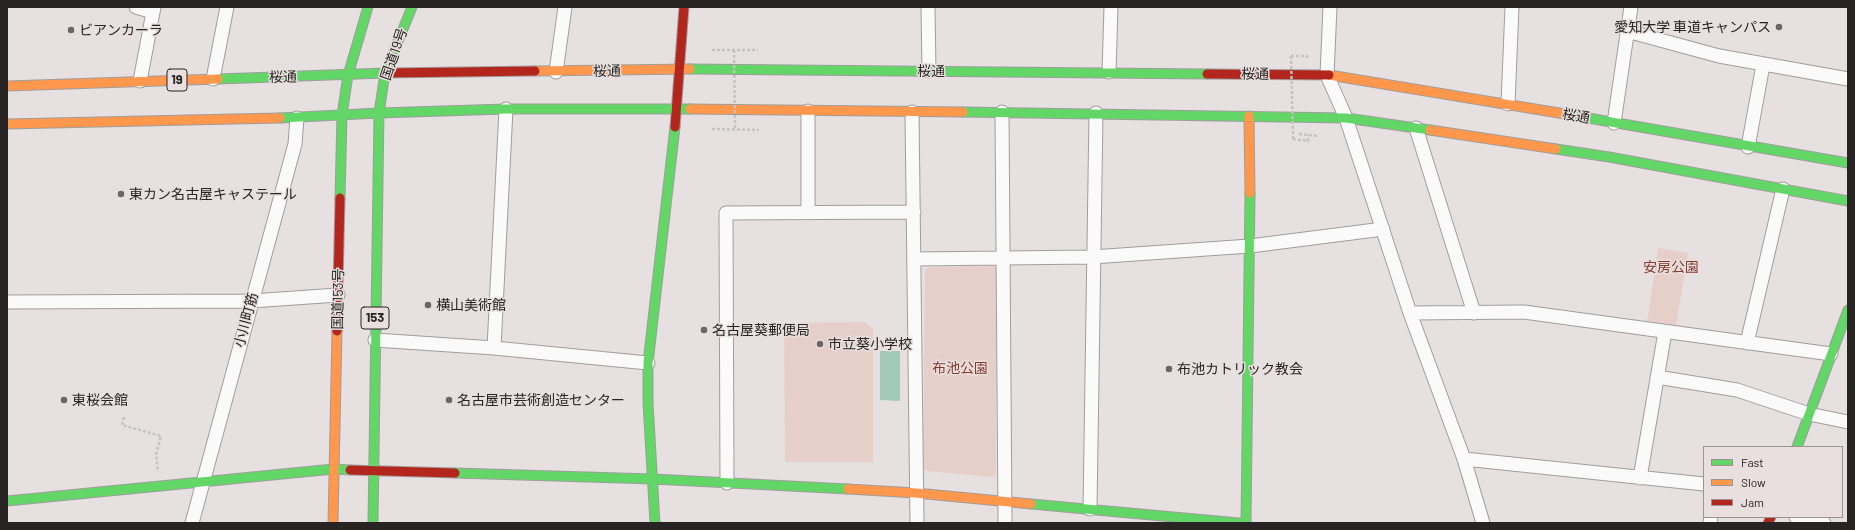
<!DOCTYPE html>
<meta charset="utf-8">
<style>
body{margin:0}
#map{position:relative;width:1855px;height:530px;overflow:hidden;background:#e6e1e0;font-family:Barlow,sans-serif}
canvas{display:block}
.frame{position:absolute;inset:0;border:8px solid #272423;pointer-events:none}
.legend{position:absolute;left:1703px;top:446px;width:140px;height:72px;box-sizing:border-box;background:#e8dfde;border:1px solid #9b9493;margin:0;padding:5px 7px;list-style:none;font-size:12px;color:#272423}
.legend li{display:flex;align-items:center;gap:8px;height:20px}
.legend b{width:20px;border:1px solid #9b9493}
</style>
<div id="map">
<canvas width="1855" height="530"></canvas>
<div class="frame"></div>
<ul class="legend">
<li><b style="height:5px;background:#63d668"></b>Fast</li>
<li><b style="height:5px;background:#ff974d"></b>Slow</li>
<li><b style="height:5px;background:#b3261e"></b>Jam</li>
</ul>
</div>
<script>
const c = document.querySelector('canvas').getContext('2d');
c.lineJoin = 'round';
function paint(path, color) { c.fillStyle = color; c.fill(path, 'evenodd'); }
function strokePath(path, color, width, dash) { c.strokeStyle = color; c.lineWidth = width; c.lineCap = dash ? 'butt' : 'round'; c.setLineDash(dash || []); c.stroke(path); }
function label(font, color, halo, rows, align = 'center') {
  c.font = font + ' Barlow,"Noto Sans JP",sans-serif'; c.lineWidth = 3; c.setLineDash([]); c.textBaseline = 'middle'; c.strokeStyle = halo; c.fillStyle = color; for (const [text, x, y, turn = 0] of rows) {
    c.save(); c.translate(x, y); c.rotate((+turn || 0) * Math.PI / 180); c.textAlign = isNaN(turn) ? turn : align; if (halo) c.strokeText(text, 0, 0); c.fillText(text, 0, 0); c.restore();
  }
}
const green = new Path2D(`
 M1658,248L1688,253L1676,326L1647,322Z
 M994,266L996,268V474L993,477L926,471L923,467L925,270L929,267Z
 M865,322L873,329V462H785L784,323Z`);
const water = new Path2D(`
 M880,351H900V401L880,400Z`);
const path = new Path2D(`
 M712,50H758
 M1291,56H1307V60
 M712,129L759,130
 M1299,134L1318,136
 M1293,139L1308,141V135
 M124,417L122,425L161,436L156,454L158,472`);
const street = new Path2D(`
 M136,7L153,12
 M928,7L929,71
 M1330,7L1327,75L1346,118L1410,313L1464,459L1483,523
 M1627,31L1719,56L1848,79
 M556,72L565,7
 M1109,72L1111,7
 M213,79L227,7
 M140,81L154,7
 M1508,104L1512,7
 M912,112L917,523
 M1002,112L1005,523
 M1614,123L1631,7
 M1416,128L1474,313
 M1748,147L1763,65
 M808,213V111
 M914,259L1092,257L1250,246L1383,229
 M7,302L251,301L338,295
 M1410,313L1524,312L1831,354
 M375,340L494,348L648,363
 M1747,343L1783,189
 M494,348L506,109
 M1657,377L1737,390L1809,414L1848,422
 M1464,459L1704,484
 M1640,478L1665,332
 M727,483L726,213L914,212
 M1090,509L1096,113
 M1796,517L1824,523
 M192,523L295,144L297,118
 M1710,523L1711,517`);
const fast = new Path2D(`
 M690,69L1207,74
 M218,79L385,73
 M963,112L1346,118L1430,130
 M379,113L506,109H690
 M1565,114L1848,163
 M280,118L379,113
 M1556,149L1609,157L1848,201
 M340,198L342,115L348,75L368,7
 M1797,447L1848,310
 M455,473L653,479L848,489
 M7,501L334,469L350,470
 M1031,504L1239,523
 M373,523L379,113L385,73L412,7
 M655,523L648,403V363L675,127
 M1246,523L1250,193`);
const slow = new Path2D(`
 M535,71L690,69
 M1329,75L1565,114
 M7,86L218,79
 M690,109L963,112
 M1249,116L1250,193
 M7,124L280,118
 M1430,130L1556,149
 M848,489L916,493L1031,504
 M333,523L337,331`);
const jam = new Path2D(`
 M385,73L535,71
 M1207,74L1329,75
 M675,127L684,7
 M337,331L340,198
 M350,470L455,473
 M1768,523L1771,517`);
const pathBridge = new Path2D(`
 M734,50L735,130
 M1291,56L1293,139`);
const markers = [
 [1779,27,4,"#6a6665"],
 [71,30,4,"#6a6665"],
 [121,194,4,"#6a6665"],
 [428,305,4,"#6a6665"],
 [704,330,4,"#6a6665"],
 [820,344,4,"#6a6665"],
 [1169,369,4,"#6a6665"],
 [64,400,4,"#6a6665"],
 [449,400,4,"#6a6665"]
];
const shields = [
 [177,80,20],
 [375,318,28]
];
const shieldNames = [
 ["19",177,80],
 ["153",375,318]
];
const poiNames = [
 ["愛知大学 車道キャンパス",1771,27,"right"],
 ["ビアンカーラ",79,30],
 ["東カン名古屋キャステール",129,194],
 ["横山美術館",436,305],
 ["名古屋葵郵便局",712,330],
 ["市立葵小学校",828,344],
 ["布池カトリック教会",1177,369],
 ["東桜会館",72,400],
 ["名古屋市芸術創造センター",457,400]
];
const streetNames = [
 ["国道19号",394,54,-71],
 ["桜通",607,71,-1],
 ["桜通",931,71],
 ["桜通",1255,74,1],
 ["桜通",283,77,-1],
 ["桜通",1576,116,10],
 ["国道153号",338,299,-89],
 ["小川町筋",246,320,-75]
];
const parkNames = [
 ["安房公園",1671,267],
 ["布池公園",960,368]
];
paint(green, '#e7cfc9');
paint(water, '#a1cbb8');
strokePath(street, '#a19d9c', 15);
strokePath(fast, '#a19d9c', 11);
strokePath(slow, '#a19d9c', 11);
strokePath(jam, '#a19d9c', 11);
strokePath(path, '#c4c2c2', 2.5, [3, 2]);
strokePath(street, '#fbfafa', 13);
strokePath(fast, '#63d668', 9);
strokePath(slow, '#ff974d', 9);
strokePath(jam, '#b3261e', 9);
strokePath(pathBridge, '#c4c2c2', 2.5, [3, 2]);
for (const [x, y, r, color] of markers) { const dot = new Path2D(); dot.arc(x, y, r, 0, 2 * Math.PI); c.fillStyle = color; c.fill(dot); strokePath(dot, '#e8dfde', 1.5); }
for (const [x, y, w] of shields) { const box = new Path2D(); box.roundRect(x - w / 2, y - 11, w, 22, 3); c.fillStyle = '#e8dfde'; c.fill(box); strokePath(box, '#272423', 1); }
label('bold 13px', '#272423', null, shieldNames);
label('14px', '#272423', '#e8dfde', poiNames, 'left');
label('14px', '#272423', '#e8dfde', streetNames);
label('14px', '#823a2c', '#e8dfde', parkNames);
</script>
